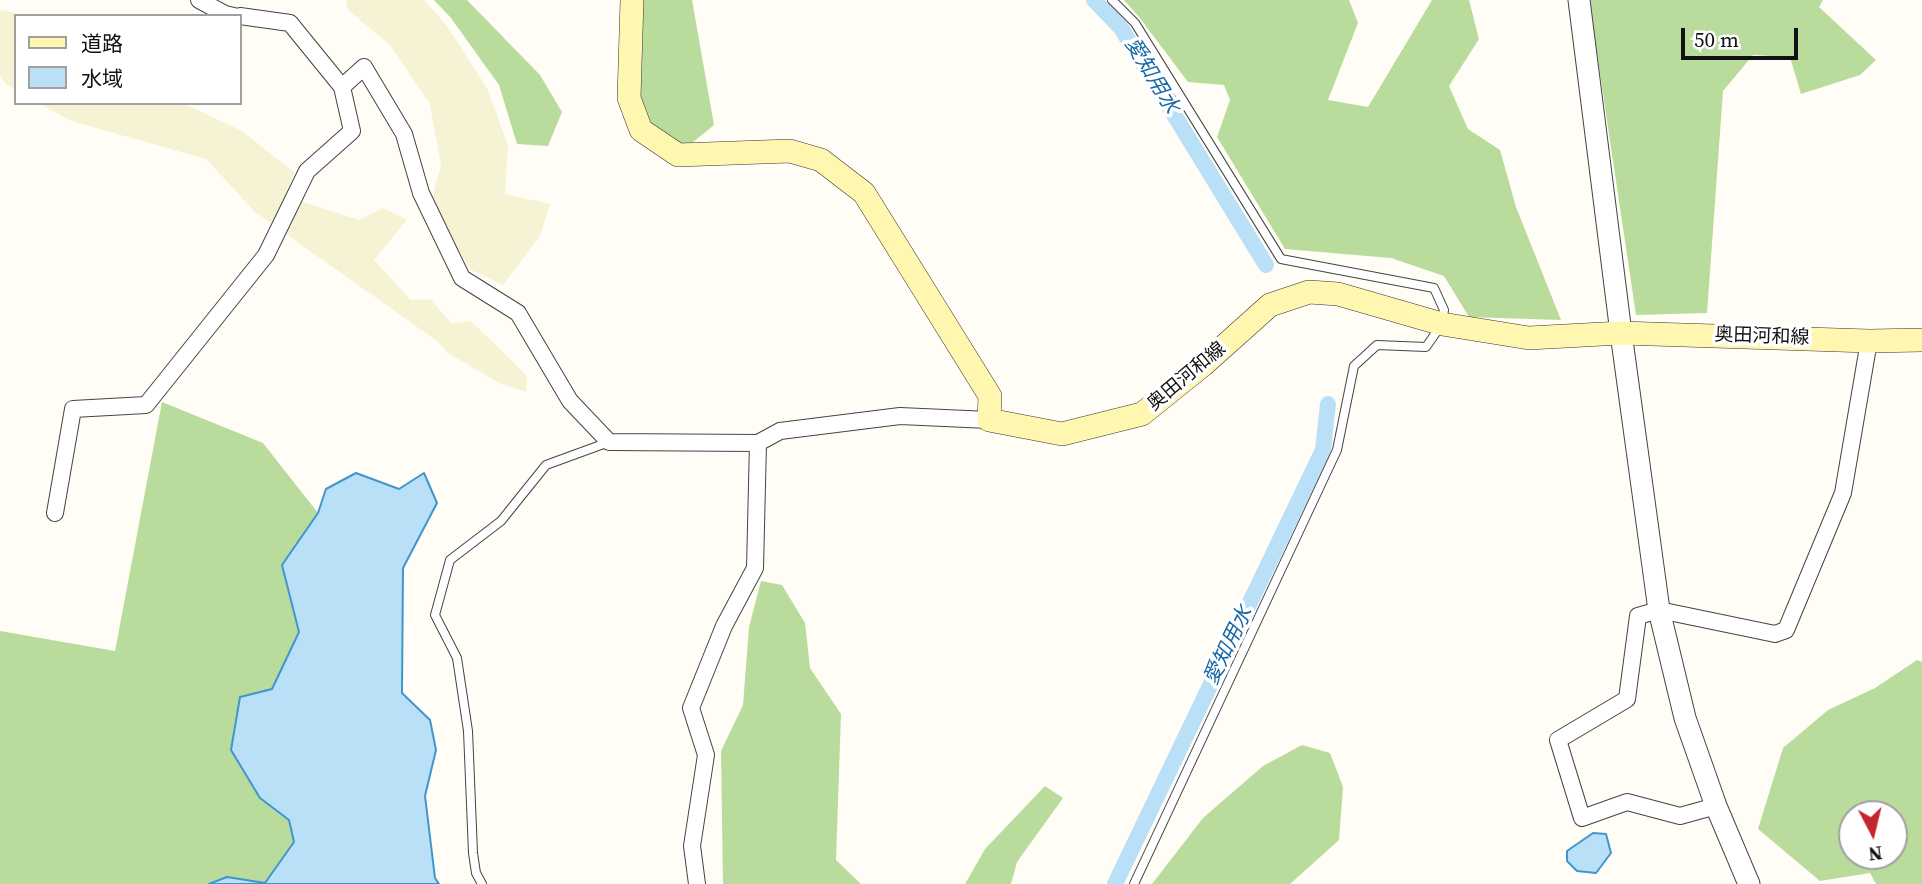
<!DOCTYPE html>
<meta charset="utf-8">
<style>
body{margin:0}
#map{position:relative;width:1922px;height:884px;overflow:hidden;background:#fffdf5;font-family:"Source Serif 4","Noto Sans JP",serif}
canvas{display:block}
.legend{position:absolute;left:14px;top:14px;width:228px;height:91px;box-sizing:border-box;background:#fff;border:2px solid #a0a0a0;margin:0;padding:9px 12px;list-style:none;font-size:21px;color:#111}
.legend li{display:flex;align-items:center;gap:14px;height:35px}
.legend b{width:35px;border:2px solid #a0a0a0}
.north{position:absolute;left:1838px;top:800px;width:70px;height:70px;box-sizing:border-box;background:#fff;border:2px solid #a0a0a0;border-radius:50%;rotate:173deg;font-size:19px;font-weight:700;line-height:28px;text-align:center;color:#111}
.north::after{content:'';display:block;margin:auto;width:24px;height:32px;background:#c4262e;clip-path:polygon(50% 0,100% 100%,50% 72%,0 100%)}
.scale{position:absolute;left:1681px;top:28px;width:117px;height:32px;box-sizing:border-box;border:4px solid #111;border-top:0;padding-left:9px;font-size:21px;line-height:24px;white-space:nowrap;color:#111;-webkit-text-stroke:5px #fff;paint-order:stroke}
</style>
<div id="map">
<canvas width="1922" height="884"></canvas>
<ul class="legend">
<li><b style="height:9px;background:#fff6b0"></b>道路</li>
<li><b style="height:19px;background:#b9e0f7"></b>水域</li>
</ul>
<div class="north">N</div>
<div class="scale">50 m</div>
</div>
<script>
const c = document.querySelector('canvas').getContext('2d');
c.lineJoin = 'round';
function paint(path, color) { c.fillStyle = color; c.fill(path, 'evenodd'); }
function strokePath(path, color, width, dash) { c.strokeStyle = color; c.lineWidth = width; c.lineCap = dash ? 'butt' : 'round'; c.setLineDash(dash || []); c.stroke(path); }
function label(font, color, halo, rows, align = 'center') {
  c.font = font + ' "Source Serif 4","Noto Sans JP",serif'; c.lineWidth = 7; c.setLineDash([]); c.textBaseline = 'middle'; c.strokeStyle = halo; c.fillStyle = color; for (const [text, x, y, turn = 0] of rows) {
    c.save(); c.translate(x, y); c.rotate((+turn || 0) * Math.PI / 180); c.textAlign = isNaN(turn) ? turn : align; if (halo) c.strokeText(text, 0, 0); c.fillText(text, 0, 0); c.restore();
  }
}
const farmland = new Path2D(`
 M346,0H424L447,26L487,88L508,145L505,194L550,204L540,236L503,285L469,269L432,198L441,166L430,104L390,45L348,10Z
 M0,10L12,12L19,16H16V90L6,84L0,76Z
 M39,103H183L242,131L294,172L285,196L359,220L383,208L407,220L374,260L411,300L430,299L452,324L471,321L527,376L526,392L499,383L448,353L437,341L255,212L206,159L71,121Z`);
const forest = new Path2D(`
 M434,0H467L540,75L562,112L548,146L517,144L499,85L451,18Z
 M640,0H692L714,125L687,147L654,129L637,93Z
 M1124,0H1349L1358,23L1328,100L1368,107L1432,0H1469L1479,39L1449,86L1468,129L1500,150L1516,207L1561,320L1469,317L1444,276L1391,258L1285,249L1217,137L1230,100L1224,85L1188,82L1139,17Z
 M1589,0H1823L1819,7L1876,60L1860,75L1801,94L1790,57L1753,55L1723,91L1707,313L1636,315Z
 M162,402L263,443L318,513L282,565L299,632L272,689L260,798L289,820L294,842L265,883L227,877L209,884H0V631L115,651Z
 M761,581L782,585L805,623L810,668L841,714L836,860L861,884H723L721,751L743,705L749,627Z
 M1917,660L1922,662V884H1876L1870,873L1820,881L1758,829L1783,748L1828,710L1875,688ZM1852,814H1894V856H1852Z
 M1302,745L1330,753L1343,787L1339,840L1290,884H1152L1203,818L1263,766Z
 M1045,786L1063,798L1017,862L1011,884H965L985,849Z`);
const water = new Path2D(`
 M356,473L399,489L424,473L437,503L403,568L402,693L430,720L436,750L425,796L435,878L439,884H209L227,877L265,883L294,842L289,820L260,798L231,750L240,697L272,689L299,632L282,565L318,513L326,489Z
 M1593,833L1606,834L1611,853L1596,873L1577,871L1567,861V851Z`);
const canal = new Path2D(`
 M1094,0L1121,28L1266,265
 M1115,884L1323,450L1328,404`);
const service = new Path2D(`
 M1112,0L1135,23L1281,259L1434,288L1444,310L1442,324L1426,347L1377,345L1354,366L1337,450L1134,884
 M482,884L476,873L473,853L468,731L457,658L435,615L450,560L501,521L546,465L609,442`);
const minor = new Path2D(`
 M199,0L225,14L234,16
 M342,87L364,67L404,134L421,193L462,278L518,313L570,401L609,442L758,443L780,431L900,416L989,420
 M55,513L73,409L146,405L266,255L307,171L352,131L342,87L290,23L240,16
 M1716,806L1680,816L1627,802L1582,818L1558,740L1627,699L1638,616L1659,610L1775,634L1786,630L1843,493L1869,341
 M697,884L692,846L706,755L691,708L724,626L755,568L758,443`);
const tertiary = new Path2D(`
 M1579,0L1621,333L1659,610L1685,718L1716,806L1749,884`);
const secondary = new Path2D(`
 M632,0L629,98L641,130L678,155L790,151L821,160L864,193L990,396L989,420L1062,434L1142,414L1203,365L1270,305L1309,292L1338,294L1442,324L1529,338L1621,333L1869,341L1922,340`);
const streetNames = [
 ["奥田河和線",1762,337,2],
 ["奥田河和線",1187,377,-40]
];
const waterNames = [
 ["愛知用水",1151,76,59],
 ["愛知用水",1229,646,-64]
];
paint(farmland, '#f6f3d4');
paint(forest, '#b9dc9c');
paint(water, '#b9e0f7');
strokePath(water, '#3f96cf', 2);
strokePath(canal, '#b9e0f7', 16);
strokePath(service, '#444', 10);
strokePath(minor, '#444', 18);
strokePath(tertiary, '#444', 23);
strokePath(secondary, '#333', 24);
strokePath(service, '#fff', 8);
strokePath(minor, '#fff', 16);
strokePath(tertiary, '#fff', 21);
strokePath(secondary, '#fff6b0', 23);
label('19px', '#111', '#fff', streetNames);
label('italic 21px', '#1768a6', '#fff', waterNames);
</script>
